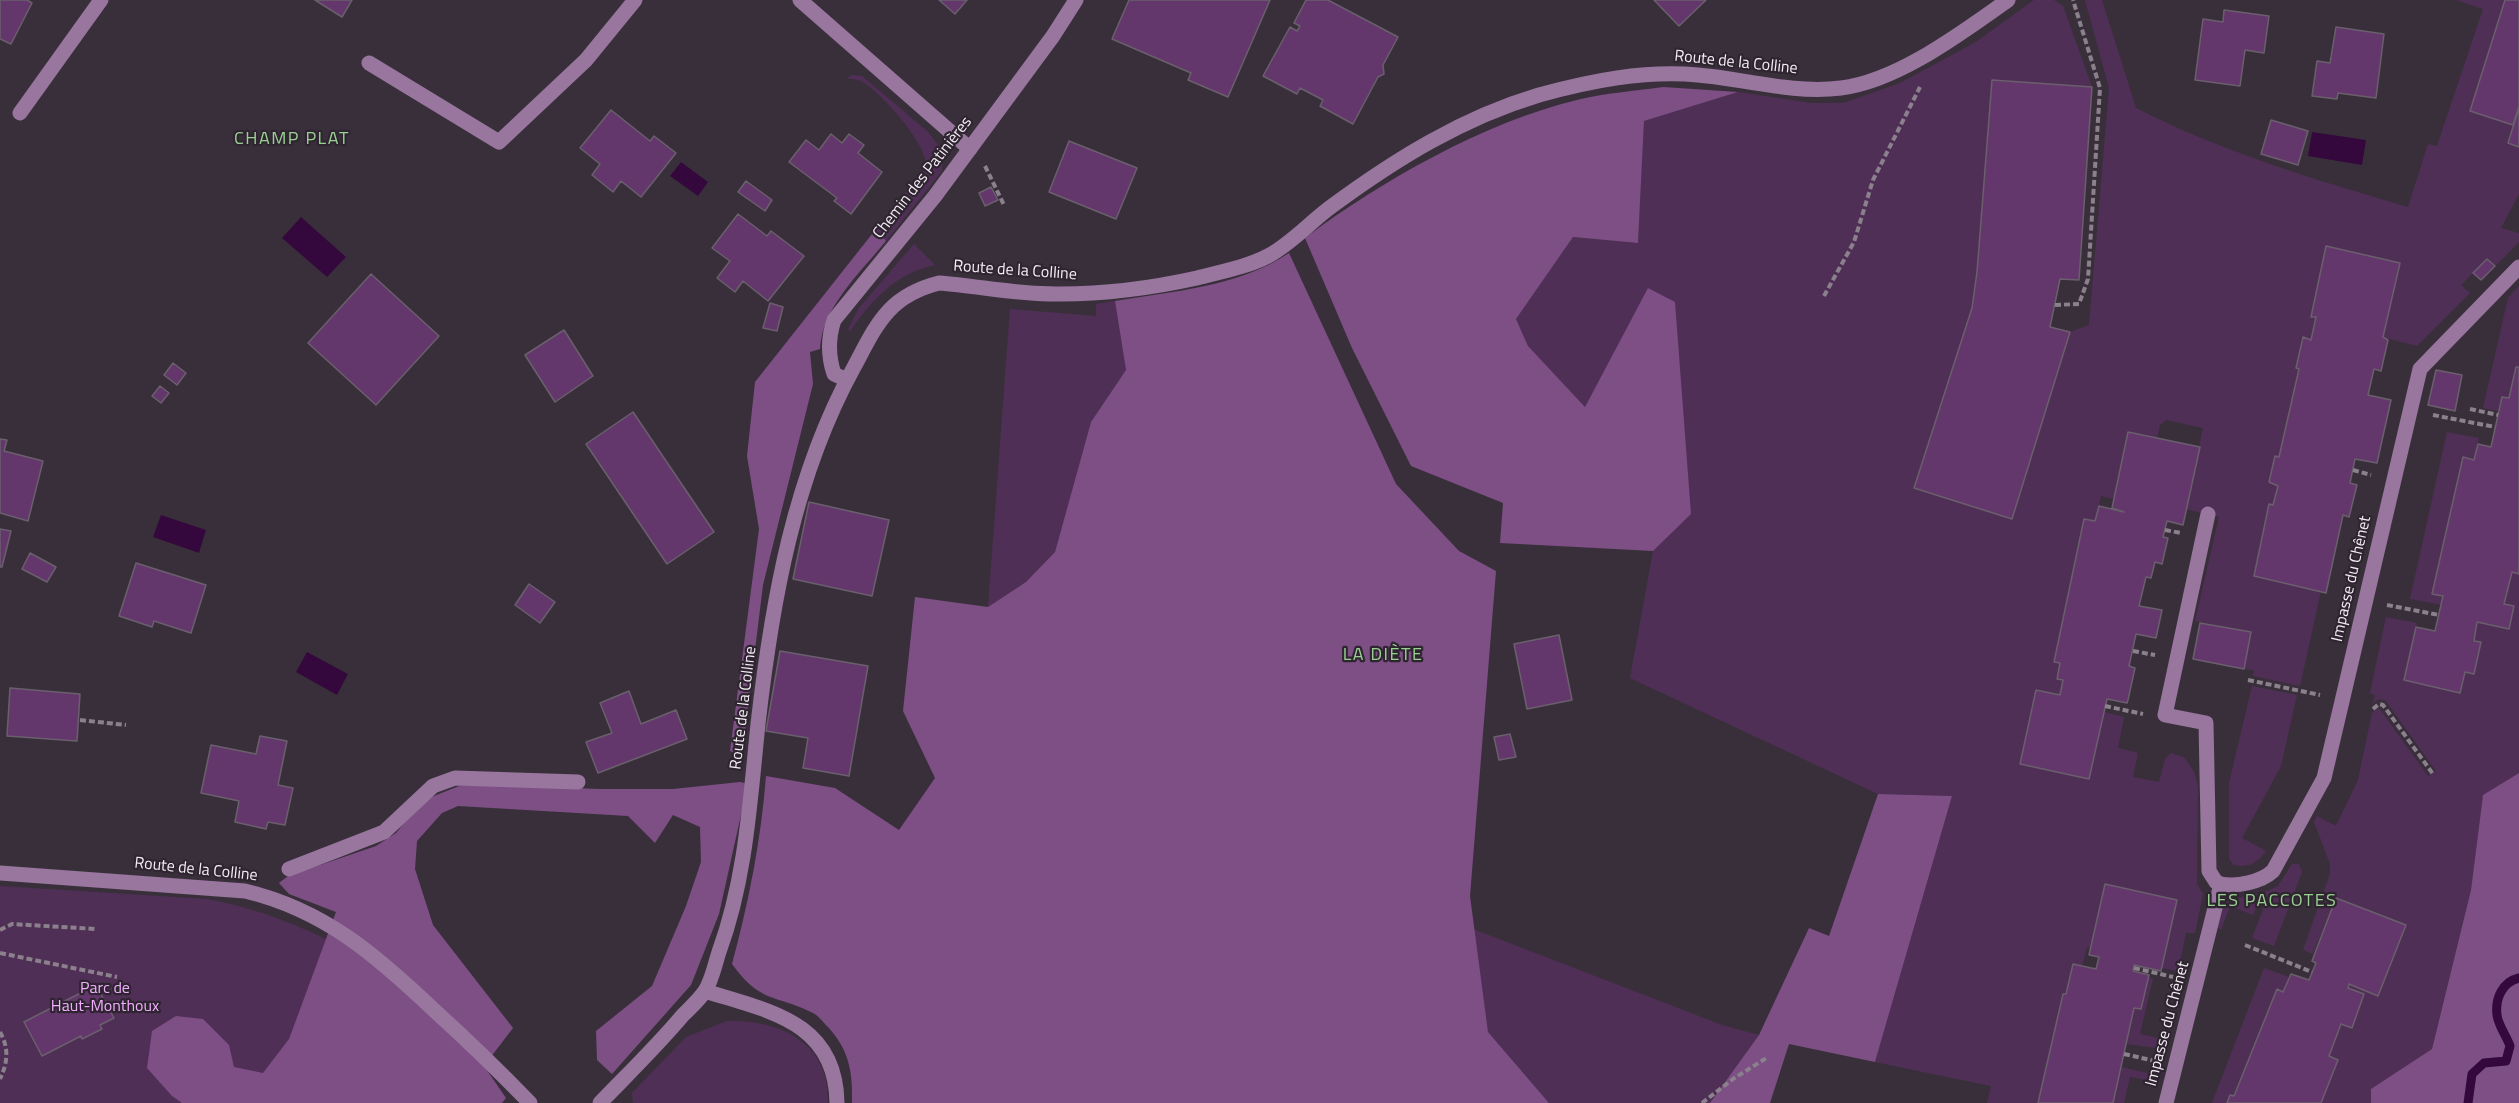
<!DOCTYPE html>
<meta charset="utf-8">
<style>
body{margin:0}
canvas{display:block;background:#392f3b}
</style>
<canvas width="2519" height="1103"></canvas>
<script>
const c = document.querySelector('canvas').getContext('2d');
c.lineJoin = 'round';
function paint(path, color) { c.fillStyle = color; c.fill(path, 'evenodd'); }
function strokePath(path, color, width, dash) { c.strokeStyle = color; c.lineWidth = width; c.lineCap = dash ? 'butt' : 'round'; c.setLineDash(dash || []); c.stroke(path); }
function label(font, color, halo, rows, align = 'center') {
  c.font = font + ' "Titillium Web",sans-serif'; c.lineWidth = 4.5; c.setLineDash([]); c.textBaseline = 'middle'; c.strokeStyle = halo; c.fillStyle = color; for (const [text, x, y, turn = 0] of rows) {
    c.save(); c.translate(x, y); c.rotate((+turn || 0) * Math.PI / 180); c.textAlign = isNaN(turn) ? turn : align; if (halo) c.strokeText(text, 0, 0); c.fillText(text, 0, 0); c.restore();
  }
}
const green = new Path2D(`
 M2034,0H2054L2063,6L2092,87L1977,272L1972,308L1914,488L2011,519L2070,332L2089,325L2109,88L2085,0H2102L2136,108C2222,152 2316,180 2408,207L2428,144L2437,146L2483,9L2456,0H2505L2470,111L2514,125L2508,143L2519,147V194L2501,228L2519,233V242L2495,266L2487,259L2461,285L2470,293L2417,346L2383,337L2400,263L2327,246L2312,317H2316L2311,340L2302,338L2296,367L2299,369L2279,457L2269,482L2278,486L2273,505H2269L2254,576L2321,591L2300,686L2253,676L2254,670L2244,669L2250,632L2195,621L2219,517L2186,509L2203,428L2166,420L2160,425L2157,438L2128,432L2114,499L2101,496L2095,521L2084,519L2054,662L2060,663L2057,679L2063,680L2060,695L2036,690L2020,764L2089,779L2104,712L2124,717L2118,748L2138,753L2133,777L2159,782L2165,759L2171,753L2185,758L2194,772L2198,786L2197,884L2203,894L2195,933H2186L2178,971L2162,968L2177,900L2105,884L2091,948L2087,947L2082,966L2066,994H2063L2038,1103H1987L1991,1086L1875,1062L1952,796L1878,794L1630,678L1653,551L1691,514L1648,289L1585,407L1528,346L1516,319L1573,237L1638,243L1644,121L1738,92L1811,103H1843L1900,83L1976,42Z
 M851,75L862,76L928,132L942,150V171L886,241L876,229L926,168C930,146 879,90 861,81C857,79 851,79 847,79Z
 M914,244L935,265C896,273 873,299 850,331L848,329L859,308Z
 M2519,286V367H2516L2509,398L2502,397L2498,411L2483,408L2508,298Z
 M1115,301L1126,370L1091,422L1055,552L1026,582L988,607L1010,309L1096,316V304Z
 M2447,432L2479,438L2474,460L2463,458L2433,594L2443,596L2442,605L2410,599Z
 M2512,572L2519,574V773L2483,795L2471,890L2432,1049L2372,1089L2371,1103H2321L2338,1060L2329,1056L2341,1024L2352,1027L2364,995L2348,988L2349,984L2378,995L2405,925L2336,898L2313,954L2303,950L2330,874V864L2314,822L2317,816L2336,826L2358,780L2372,713L2379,708L2428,776L2436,771L2385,700L2378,699L2372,705L2375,695L2370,693L2386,617L2417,623L2404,680L2460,693L2465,672L2480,642L2474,641L2477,622L2509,629L2504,604Z
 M2252,686L2297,695L2281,766L2242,838L2266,851C2257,863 2249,868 2234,865L2229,859V783Z
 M2292,864H2299L2302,872L2274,946L2252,938L2264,907L2265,892L2278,886Z
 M0,886L206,899C260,908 303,928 352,951L268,1103H0Z
 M2257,894V905L2253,915L2230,906L2221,930L2217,927L2221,911L2228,901Z
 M1473,929L1722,1025L1759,1035L1710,1103H1549L1488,1032Z
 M2264,968L2289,977L2283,992L2277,990L2234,1096L2230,1095L2227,1103H2212Z
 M2149,978H2153L2140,1034L2163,1039L2157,1048L2126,1044L2134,1008L2141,1009Z
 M727,1021C780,1020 830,1042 828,1103H633L632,1093L686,1037Z
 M2121,1067L2147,1073L2153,1081L2130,1077L2124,1103H2113Z`);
const forest = new Path2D(`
 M1663,87L1738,92L1644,121L1638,243L1573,237L1516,319L1528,346L1585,407L1648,288L1675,302L1691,514L1653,551L1500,543L1503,503L1411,466L1352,348L1305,238C1381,181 1485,122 1577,100C1606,93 1634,91 1663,87Z
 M876,229L886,241C861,272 822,307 820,349L810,352L813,384L763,585L742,756L730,751L759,529L747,456L755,382Z
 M1289,253L1396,484L1459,551L1496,571L1470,896L1488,1032L1549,1103H852C853,1072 849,1049 827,1026C823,1022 819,1016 813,1013C775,994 761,1004 732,964C749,901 761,840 766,776L835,788L899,830L935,778L903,711L915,597L988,607L1026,582L1055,552L1091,422L1126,370L1115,301C1174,291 1238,287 1289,253Z
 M2519,773V1103H2371V1089L2432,1049L2471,890L2483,795Z
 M740,782L745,783L747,788L719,914L691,985L612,1074L597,1060L596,1031L652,986L686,906L701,862L700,827L673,815L655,843L628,816L458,806L442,813L417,841L415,869L433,925L513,1028L484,1066L506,1098L502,1103H182L172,1096L147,1068L152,1031L176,1016L203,1019L229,1045L234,1067L263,1073L289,1039L336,912L289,894L279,883L288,876L376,846L396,833L413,812L429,798L459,786L483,784L598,789H673Z
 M1878,794L1952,796L1875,1062L1789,1044L1770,1103H1710L1759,1035L1809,928L1829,936Z`);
const water = new Path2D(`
 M2312,132L2366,140L2362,165L2308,156Z
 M681,162L708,182L698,196L670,176Z
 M301,217L346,257L327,277L282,238Z
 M161,515L206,530L199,553L153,537Z
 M307,652L348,674L337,695L296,672Z`);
const stream = new Path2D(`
 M2468,1103L2472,1074L2484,1063L2506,1061L2510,1046C2507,1037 2498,1025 2497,1015C2495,999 2502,982 2519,978`);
const building = new Path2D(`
 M0,0H27L32,3L11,44L0,39Z
 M315,0H352L342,17Z
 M939,0H967L955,14Z
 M1129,0H1270L1228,97L1188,80L1191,73L1112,39Z
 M1306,0H1328L1398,37L1383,65L1384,74L1378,77L1353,124L1320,106L1323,100L1300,88L1297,94L1263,76L1290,27L1297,31L1300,26L1294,23Z
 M1654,0H1706L1679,26Z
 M2505,0H2519V106L2513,125L2470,111Z
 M2224,10L2269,16L2264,53L2245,50L2240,86L2195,80L2203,19L2223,22Z
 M2336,27L2384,34L2376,98L2338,93L2337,99L2312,96L2317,61L2330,63Z
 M1992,80L2092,87L2079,280L2060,279L2050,327L2070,332L2012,519L1914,488L1972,308L1977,272Z
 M2519,108V147L2508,143Z
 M611,110L650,141L654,136L676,153L641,197L621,181L613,192L592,175L600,164L580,148Z
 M2271,120L2308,131L2298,165L2261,154Z
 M831,134L842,143L849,134L864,145L858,153L882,172L851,214L834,201L837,198L789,162L806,140L819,150Z
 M1069,141L1137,168L1116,219L1049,192Z
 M746,181L772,200L765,211L738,192Z
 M991,187L998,200L985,206L979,193Z
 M738,214L767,236L771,231L804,256L768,301L743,281L735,292L717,278L730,261L712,248Z
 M2326,246L2400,263L2383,337L2388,340L2381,371L2374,369L2368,395L2391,400L2377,463L2355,459L2350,483L2357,485L2349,517L2343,515L2326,593L2254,576L2269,504L2273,505L2278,486L2269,482L2275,456L2279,457L2299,369L2296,368L2303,337L2311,340L2316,317H2311Z
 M2487,259L2495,266L2481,280L2473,273Z
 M371,274L439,336L376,405L308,343Z
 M770,303L783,307L777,331L763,328Z
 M564,330L593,376L555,402L525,355Z
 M173,363L186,373L177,385L164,375Z
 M2516,367H2519V574L2512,572L2504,604L2514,606L2509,629L2477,622L2474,641L2481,642L2474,674L2465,672L2460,693L2404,680L2416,627L2435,631L2443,596L2432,594L2463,457L2474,460L2478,444L2491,447L2502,397L2509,398Z
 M2436,370L2462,375L2455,411L2428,405Z
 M160,386L169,393L161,403L152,396Z
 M633,412L714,532L667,564L586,444Z
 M2128,432L2200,447L2183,525L2167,521L2163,537L2168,538L2162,564L2155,562L2151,578L2146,577L2139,606L2162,610L2156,638L2136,634L2129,666L2135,668L2128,700L2127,703L2107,699L2089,779L2020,764L2036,690L2060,695L2063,680L2057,679L2060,663L2054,662L2084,519L2095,521L2099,506L2124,512L2112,508Z
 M0,439L7,440L4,451L43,461L28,521L0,513Z
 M809,502L889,520L872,596L793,579Z
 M0,529L11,531L2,567H0Z
 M30,553L56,567L47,582L22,569Z
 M136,563L206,585L191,633L154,621L152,627L119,616Z
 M529,584L555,602L540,623L515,605Z
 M2200,623L2251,632L2244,669L2193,659Z
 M1559,635L1572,700L1527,709L1514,644Z
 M780,651L868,666L849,776L803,768L808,738L766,731Z
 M10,688L80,694L77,741L7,736Z
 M629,691L641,724L676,710L687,739L598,773L586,742L612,733L600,703Z
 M1510,734L1516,757L1499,760L1494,737Z
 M260,736L287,741L278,785L293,788L285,825L268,822L266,829L235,822L239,801L201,793L211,745L256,754Z
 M2105,884L2177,900L2161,971L2134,965L2133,971L2149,975L2141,1009L2134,1008L2113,1103H2038L2063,994H2066L2073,964L2096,969L2099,957L2089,955Z
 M2336,898L2406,925L2378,996L2349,984L2348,988L2364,994L2352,1028L2341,1024L2329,1056L2338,1060L2321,1103H2227L2230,1095L2234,1096L2277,989L2283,992L2291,974L2309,980L2316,963L2312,961Z
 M96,985L114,1018L100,1025L102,1029L82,1039L81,1036L42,1056L24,1022Z`);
const path = new Path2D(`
 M985,166L1004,205
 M1824,296L1854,242L1873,180L1920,87
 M2055,305L2079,304L2088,279L2100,88L2073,0
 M2470,409L2498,415
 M2433,415L2495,427
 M2353,470L2371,475
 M2165,530L2181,533
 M2387,605L2439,615
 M2133,651L2155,655
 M2248,680L2320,695
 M2105,706L2143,714
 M2373,709L2379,704L2383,705L2433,774
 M80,720L126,725
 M0,930L12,924L96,929
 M2245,945L2312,972
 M0,953L117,977
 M2134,968L2173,977
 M0,1032C9,1048 8,1062 0,1079
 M2124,1054L2155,1061
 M1702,1103L1733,1079L1768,1057`);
const minor = new Path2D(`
 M800,0L970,149
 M369,63L499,142L586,60L635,0
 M20,113L101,0
 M847,380L834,374C828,356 828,338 834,320L935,196L1053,36L1076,0
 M2208,514L2165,715L2206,723L2209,871L2216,882L2221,884
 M289,869L384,832L433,786L455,778L578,782
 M0,873L245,891C325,910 377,956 435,1011C468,1041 499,1071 530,1103
 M705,991C768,1011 836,1021 837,1103
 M600,1103C628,1074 657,1046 683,1015C690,1008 699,1000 705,991C712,980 715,964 719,952C746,878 750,801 758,724C772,601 794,476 854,367C877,324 888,296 939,283C979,286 1020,295 1060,294C1106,294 1152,288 1197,278C1220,272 1247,267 1268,256C1292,243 1310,222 1332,206C1396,159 1462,118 1539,95C1590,81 1644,70 1698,75C1745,79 1793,94 1841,88C1898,81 1961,33 2008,0
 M2166,1103L2221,884C2237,887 2261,882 2273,871L2324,778L2420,369L2519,267`);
const streetNames = [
 ["Route de la Colline",1736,63,6],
 ["Chemin des Patinières",923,178,-52],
 ["Route de la Colline",1015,271,4],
 ["Impasse du Chênet",2352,579,-77],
 ["Route de la Colline",744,708,-83],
 ["Route de la Colline",196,870,6],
 ["Impasse du Chênet",2168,1024,-75]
];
const parkNames = [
 ["Parc de",105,989],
 ["Haut-Monthoux",105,1007]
];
const neighbourhoodNames = [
 ["CHAMP PLAT",292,140],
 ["LA DIÈTE",1383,656],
 ["LES PACCOTES",2272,902]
];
paint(green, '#502f56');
paint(forest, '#7d4f85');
paint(water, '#34083c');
strokePath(stream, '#34083c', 9);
paint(building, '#64376c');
strokePath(building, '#6a5f6c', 1.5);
strokePath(path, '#8a818c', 4, [6, 3]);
strokePath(minor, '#98769e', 15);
label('16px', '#f4edf5', '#2f2531', streetNames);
label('16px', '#f2aefe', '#2f2531', parkNames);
c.letterSpacing = '1.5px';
label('18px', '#9acf92', '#2f2531', neighbourhoodNames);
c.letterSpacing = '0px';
</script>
